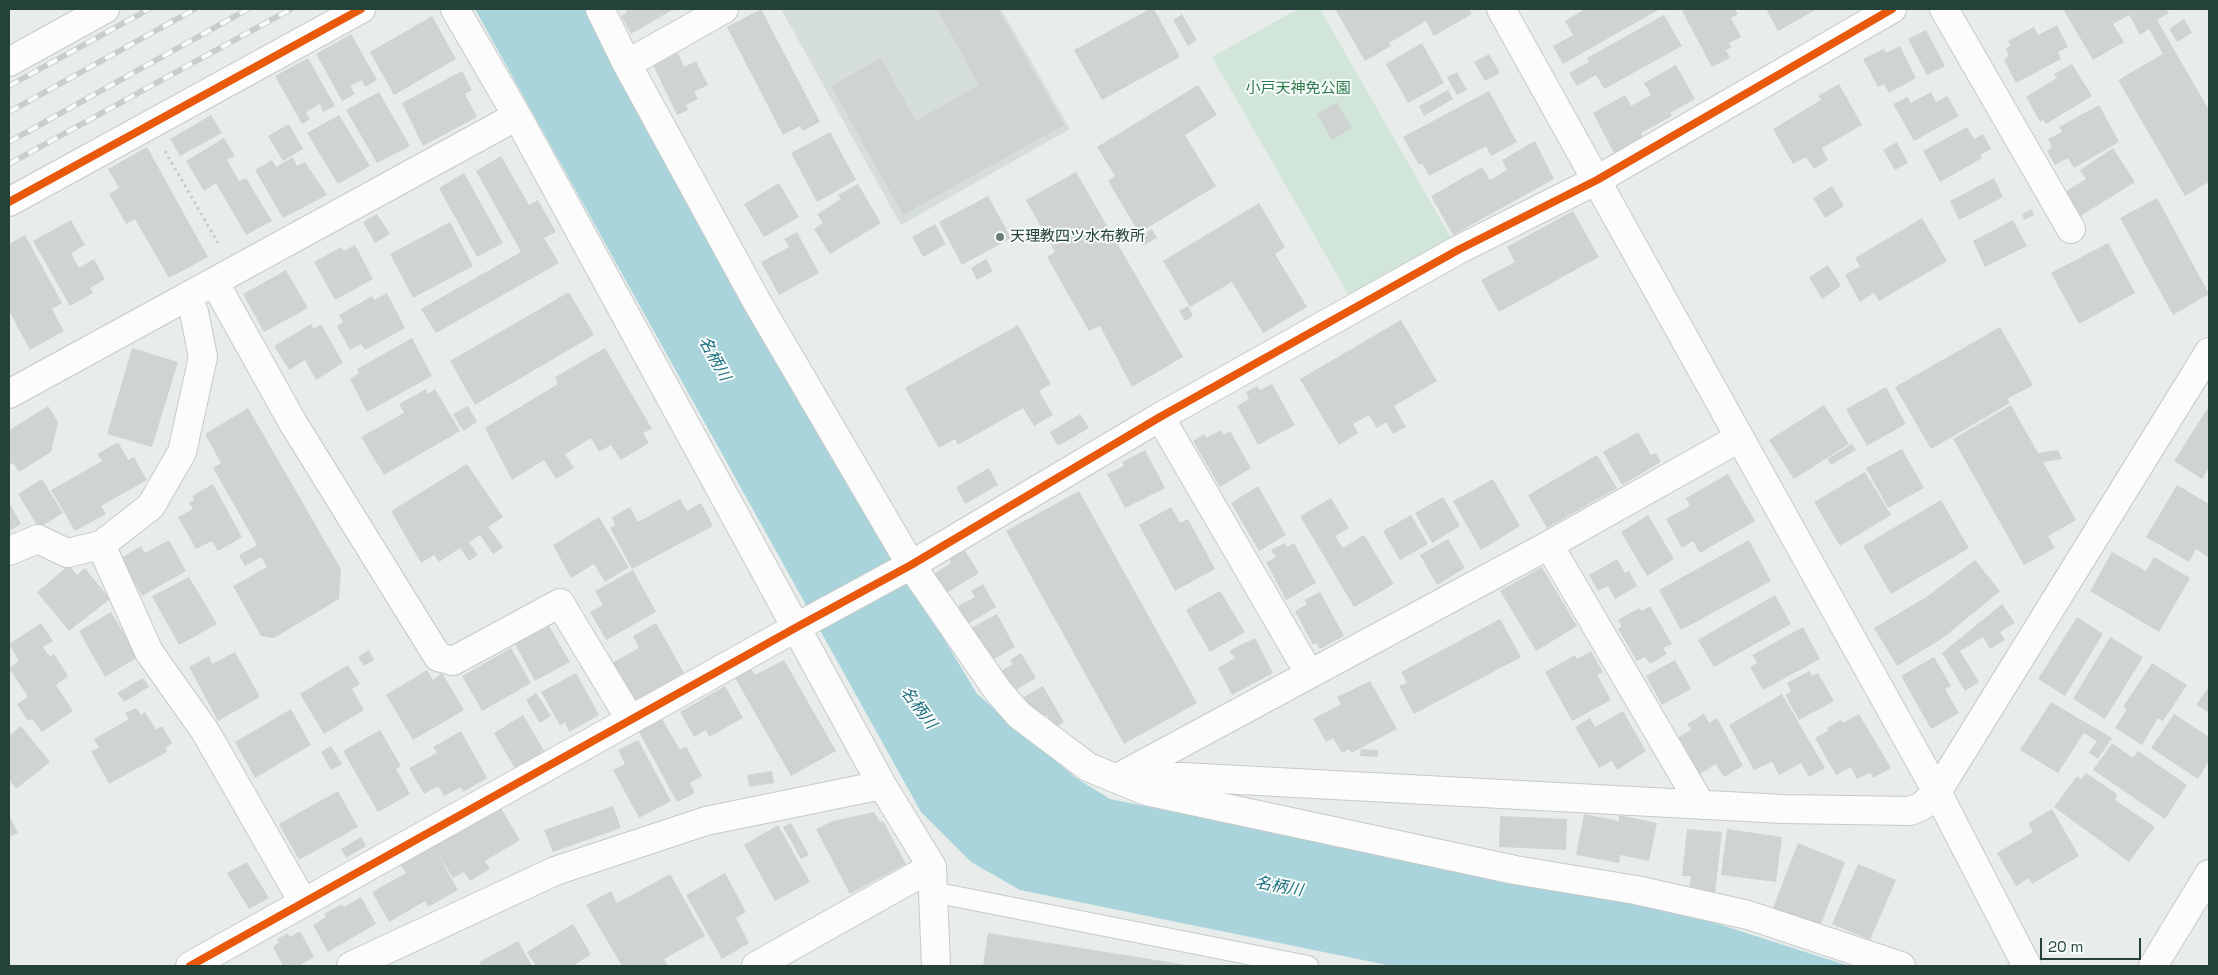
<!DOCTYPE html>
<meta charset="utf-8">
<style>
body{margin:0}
#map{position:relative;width:2218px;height:975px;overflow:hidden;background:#e8edeb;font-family:"Space Grotesk",sans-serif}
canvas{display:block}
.frame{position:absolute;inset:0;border:10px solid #24423a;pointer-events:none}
.scale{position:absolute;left:2040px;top:938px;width:101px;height:22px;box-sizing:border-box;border:2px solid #24423a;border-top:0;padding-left:6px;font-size:15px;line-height:18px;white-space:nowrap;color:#24423a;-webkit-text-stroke:4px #f7fbf9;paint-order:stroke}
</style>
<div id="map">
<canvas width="2218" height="975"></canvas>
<div class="frame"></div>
<div class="scale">20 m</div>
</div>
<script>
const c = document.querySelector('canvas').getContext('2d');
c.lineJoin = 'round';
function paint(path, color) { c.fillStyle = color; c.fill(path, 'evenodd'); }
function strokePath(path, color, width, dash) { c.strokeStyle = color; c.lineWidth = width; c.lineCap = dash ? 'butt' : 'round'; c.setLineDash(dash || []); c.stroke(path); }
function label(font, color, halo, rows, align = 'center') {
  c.font = font + ' "Space Grotesk","Noto Sans JP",sans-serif'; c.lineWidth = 4; c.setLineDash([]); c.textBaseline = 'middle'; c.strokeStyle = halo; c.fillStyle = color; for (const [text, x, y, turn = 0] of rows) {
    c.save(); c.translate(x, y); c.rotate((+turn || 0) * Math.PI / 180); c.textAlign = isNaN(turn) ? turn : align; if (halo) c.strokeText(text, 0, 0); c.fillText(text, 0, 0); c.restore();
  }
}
const built = new Path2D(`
 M781,9H1001L1070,129L901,225Z`);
const green = new Path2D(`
 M1298,9H1320L1458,250L1356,308L1212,57Z`);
const water = new Path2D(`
 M475,9H592L816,425L977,694L1076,778L1110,799L1509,880L1681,912L1849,966H1392L1020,890L971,862L921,812Z`);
const building = new Path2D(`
 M625,9H674L631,34L621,16L627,12Z
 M761,9L820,122L803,131L800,126L783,135L727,27Z
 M937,9H998L1064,125L903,215L831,86L881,58L916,121L979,85Z
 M1150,9H1154L1180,57L1102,100L1074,50Z
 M1335,9H1469L1472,14L1434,36L1426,21L1389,43L1391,46L1365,61Z
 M1585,9H1660L1563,64L1553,46L1573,35L1565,21Z
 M1686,9H1735L1738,14L1731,18L1741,37L1729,43L1732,47L1726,50L1730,58L1712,67L1682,11Z
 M1766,9H1817L1778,31Z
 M2063,9H2166L2169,13L2157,20L2209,110V182L2185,196L2118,80L2163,54L2149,29L2140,35L2129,15L2113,24L2124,42L2093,60Z
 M1182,14L1197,40L1188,46L1173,20Z
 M1664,15L1682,46L1604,89L1596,75L1577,86L1569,73L1589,62L1587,58Z
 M432,16L456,59L394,95L370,52Z
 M2184,19L2192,33L2177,42L2169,29Z
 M2057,25L2068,47L2058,52L2061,59L2016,83L2004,60L2009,56L2006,49L2011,45L2008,41L2034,27L2038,35Z
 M1926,30L1945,66L1927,75L1908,39Z
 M351,34L377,80L365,87L362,80L350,86L355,94L342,101L316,54Z
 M1422,43L1444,83L1408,103L1386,64Z
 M1900,46L1916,78L1889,93L1884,84L1878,87L1863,59L1884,49L1886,53Z
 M678,53L684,67L696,61L708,85L694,92L698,99L686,105L688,110L677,115L653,65Z
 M1489,54L1500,73L1485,81L1474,62Z
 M308,58L335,106L323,112L320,104L306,112L310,119L302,124L275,76Z
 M2072,64L2092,96L2046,124L2043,120L2040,122L2026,97L2057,78L2054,74Z
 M1676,65L1695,99L1670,113L1672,116L1641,133L1643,136L1614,153L1593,113L1625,95L1631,106L1651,95L1644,83Z
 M462,71L472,90L465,94L477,117L423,146L402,103Z
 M1457,72L1467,90L1457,95L1447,77Z
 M1839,84L1862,125L1822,148L1828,160L1814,169L1806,157L1793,164L1773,129L1821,100L1818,96Z
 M1198,85L1217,115L1185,135L1216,186L1139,233L1108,181L1115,176L1097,147Z
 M1448,90L1453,99L1424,116L1419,106Z
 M1489,91L1517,142L1491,156L1486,146L1429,176L1422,163L1419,165L1403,137Z
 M379,92L410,146L377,163L346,110Z
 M1931,92L1936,102L1947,96L1959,116L1914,141L1893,104L1907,97L1911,103Z
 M1337,102L1352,128L1332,140L1317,114Z
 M2099,105L2119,142L2074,168L2068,158L2055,165L2047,151L2052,147L2048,139L2062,132L2059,127Z
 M211,115L222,133L180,156L170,139Z
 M339,115L370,166L338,184L307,133Z
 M289,124L303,149L283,161L268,136Z
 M1967,127L1974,139L1983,134L1991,149L1980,155L1982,158L1940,182L1923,151Z
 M830,132L856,180L817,202L791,153Z
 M224,138L235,156L227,160L239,181L246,178L272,221L246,235L216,183L204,191L186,161Z
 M1535,141L1554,179L1453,235L1431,196L1482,167L1490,180L1507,170L1502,160Z
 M1897,142L1908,163L1895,170L1883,150Z
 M147,147L208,257L169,278L135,219L126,224L109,194L119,188L108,169Z
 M2113,148L2135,182L2079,217L2063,193L2086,179L2080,170Z
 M501,156L529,205L538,200L556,232L544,238L559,263L436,333L421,309L521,252L476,171Z
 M293,157L297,166L305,162L327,195L283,218L255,170L272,160L276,167Z
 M1076,172L1183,357L1132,387L1100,326L1089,331L1047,257L1055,252L1026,200Z
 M464,173L503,243L477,257L439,188Z
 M1994,178L2003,197L1959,220L1950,201Z
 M779,183L799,217L764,237L744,204Z
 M858,184L881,223L830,254L814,229L823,223L817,214L841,199L838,195Z
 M1832,186L1844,206L1825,218L1813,198Z
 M988,196L1011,238L962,265L939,222Z
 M2157,198L2209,294L2173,315L2120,218Z
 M1259,203L1285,247L1275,254L1307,307L1263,333L1232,282L1190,307L1163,261Z
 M2032,209L2034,215L2024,220L2022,214Z
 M1573,211L1599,257L1499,312L1481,280L1515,262L1507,247Z
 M377,214L390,234L375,243L363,222Z
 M1922,218L1947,261L1879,301L1874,293L1860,302L1845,275L1860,266L1855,258Z
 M71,220L85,245L71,253L79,268L94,259L105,279L90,288L93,293L70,306L33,241Z
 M2013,220L2027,246L1985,267L1973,241Z
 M450,222L473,266L413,298L390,254Z
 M935,224L946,244L923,257L912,237Z
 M1152,229L1157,238L1143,246L1138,237Z
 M797,232L819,273L779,295L761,262L789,247L784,239Z
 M25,235L62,303L52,309L64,331L30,350L9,311V244Z
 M2108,243L2135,293L2079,324L2051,273Z
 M355,245L373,279L335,300L314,262L341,247L344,251Z
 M986,259L993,271L977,280L971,268Z
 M1828,265L1841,286L1822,299L1809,277Z
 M286,270L308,308L264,332L243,294Z
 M569,292L594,335L475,405L450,361Z
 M387,293L405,328L365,350L361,344L350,350L337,326L343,322L339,315L372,296L374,300Z
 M1188,306L1193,316L1185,321L1179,311Z
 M1401,320L1437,381L1394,406L1406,427L1393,434L1386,422L1377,428L1369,415L1353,424L1358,433L1339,445L1300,379Z
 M311,324L314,329L321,324L343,363L316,380L305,360L289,370L274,346Z
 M1018,325L1051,384L1039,391L1053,415L1034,426L1023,408L958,445L955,439L939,448L905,388Z
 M2000,327L2033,385L2007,399L2010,403L1931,449L1895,387Z
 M412,338L432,376L367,412L350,379L359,373L357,369Z
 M132,348L178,362L152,447L107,434Z
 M605,348L652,429L643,433L649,443L621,460L611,445L599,452L591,438L565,454L574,468L556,479L544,460L512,480L485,428L558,384L555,377Z
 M1272,384L1295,425L1258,445L1237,406L1249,399L1246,392L1257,386L1260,390Z
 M1886,387L1906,424L1867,446L1846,409Z
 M426,389L428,394L435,389L460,431L384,475L361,437L404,413L399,404Z
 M1824,405L1849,444L1794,479L1769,440Z
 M2011,405L2038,453L2058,450L2062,459L2043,462L2076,520L2048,536L2055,548L2024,565L1953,439Z
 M48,406L58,422L51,452L19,472L13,463L9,465V430Z
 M468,406L477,422L463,431L453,414Z
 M2209,406V468L2202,479L2174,461Z
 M248,408L341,569L339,599L274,638L261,636L233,586L267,567L261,557L245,566L239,555L257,545L213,468L221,463L205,434Z
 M1080,414L1089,428L1058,446L1050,432Z
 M1221,430L1224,435L1230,431L1251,468L1220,487L1193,441L1204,434L1206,438Z
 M1638,432L1651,455L1656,453L1661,462L1622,485L1603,452Z
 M118,442L128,460L134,457L147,480L101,506L106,514L75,531L51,490L102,461L97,454Z
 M1852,444L1856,450L1831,465L1827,459Z
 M1902,449L1924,488L1888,508L1866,468Z
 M1145,450L1165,488L1125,508L1107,474L1124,466L1122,462Z
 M1597,455L1617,488L1547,528L1528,495Z
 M467,464L503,517L488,527L503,547L493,554L480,535L469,542L478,555L469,561L460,548L439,562L434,555L421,563L391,511Z
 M989,468L998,485L965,504L956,487Z
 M1865,472L1891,515L1840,546L1814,502Z
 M1728,474L1755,521L1700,553L1693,541L1682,548L1666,519L1690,506L1686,498Z
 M42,479L63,513L39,528L18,494Z
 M1493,479L1520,526L1481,550L1453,501Z
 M213,484L242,537L218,551L212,541L196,549L178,517L193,509L189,503L194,500L192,496Z
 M2177,485L2209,504L2208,557L2196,549L2189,562L2146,537Z
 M1258,486L1286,535L1259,551L1231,503Z
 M1079,491L1197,703L1124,744L1006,531Z
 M1443,497L1460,526L1432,543L1415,513Z
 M1331,498L1349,528L1335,536L1343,548L1364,535L1394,584L1354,607L1300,516Z
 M680,499L687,511L701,503L713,526L632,569L610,528L615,525L612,517L630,507L638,522Z
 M1941,500L1969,548L1891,594L1863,546Z
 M9,502L21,524L9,531Z
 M1171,507L1180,523L1188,519L1215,569L1175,591L1139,525Z
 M1411,515L1428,544L1400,560L1383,531Z
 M1648,515L1674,559L1647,576L1621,532Z
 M599,517L629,567L605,582L594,564L571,578L553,545Z
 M1448,539L1465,568L1437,585L1420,555Z
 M169,540L186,571L142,596L121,558L141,546L145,553Z
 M1749,540L1771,581L1681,630L1659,590Z
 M1285,543L1287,547L1294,543L1316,583L1286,600L1266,562L1276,557L1271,550Z
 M964,549L979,573L945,594L934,574L951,563L949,559Z
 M2112,552L2146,571L2154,557L2190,578L2159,632L2090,591Z
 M1617,559L1625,573L1629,571L1637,586L1615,599L1608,586L1598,591L1589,575Z
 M1975,560L2000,591L1943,638L1897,666L1874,628L1928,596Z
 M69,565L77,575L85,568L110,599L69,631L37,592Z
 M1542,567L1577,626L1536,651L1500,591Z
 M633,570L656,612L606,640L590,612L603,605L595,591Z
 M189,577L217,624L179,645L152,596Z
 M983,584L996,607L968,624L958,606L975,597L971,591Z
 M1220,591L1245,632L1210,652L1186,610Z
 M1320,592L1344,636L1320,649L1316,643L1313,645L1295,611L1307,604L1304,600Z
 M1775,595L1791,624L1714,667L1698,640Z
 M2002,604L2015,623L2000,632L2005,640L1990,649L1983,637L1960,651L1979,682L1965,691L1942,653Z
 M1650,606L1672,644L1663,648L1667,654L1650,664L1645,657L1637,661L1618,629L1622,626L1618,620L1639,608L1642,611Z
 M111,612L138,657L105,677L79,631Z
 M997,614L1015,647L986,664L971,628Z
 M2077,617L2103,634L2065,696L2038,679Z
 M1500,619L1521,657L1414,714L1399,686L1407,683L1401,672Z
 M41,623L53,641L43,647L50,657L54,654L68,676L56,685L73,711L42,732L32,719L28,721L17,704L28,697L9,668L19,661L9,644Z
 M656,623L684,673L632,702L610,664L639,648L633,636Z
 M549,626L570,662L535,681L515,644Z
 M1803,627L1820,659L1763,690L1750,667L1757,663L1752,655Z
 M2110,637L2143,657L2105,719L2073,699Z
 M1255,638L1273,673L1232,695L1218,668L1235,658L1229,651Z
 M511,648L531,683L482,711L462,676Z
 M369,650L374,660L364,666L358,657Z
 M1591,651L1603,672L1597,675L1611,700L1572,721L1545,672L1575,655L1577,659Z
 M235,652L260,697L218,721L189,667L209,656L212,664Z
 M1021,653L1036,678L1014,691L998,673L1013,664L1010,660Z
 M1934,657L1951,686L1945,689L1959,713L1931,729L1901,676Z
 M784,660L836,751L791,776L735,678L751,668L755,675Z
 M1675,660L1691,689L1662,705L1646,676Z
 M2152,663L2187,685L2163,721L2158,718L2142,745L2115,728L2127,709L2123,707Z
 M348,665L360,684L352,689L364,710L324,734L300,694Z
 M427,670L433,680L442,673L464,710L413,740L386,695Z
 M1809,671L1812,676L1818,673L1834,701L1799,720L1785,695L1791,691L1787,683Z
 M576,673L599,715L569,732L565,722L560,725L541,692Z
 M143,678L149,687L124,702L117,693Z
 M1370,681L1397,729L1351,753L1349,749L1342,753L1333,738L1326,742L1313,719L1341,704L1337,697Z
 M725,686L743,718L709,737L706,730L694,737L680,712Z
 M1043,686L1064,722L1055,728L1047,715L1041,719L1034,708L1030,711L1022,698Z
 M2208,688L2209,689L2208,712L2196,705Z
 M536,693L551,716L540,723L526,700Z
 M1782,694L1825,768L1809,777L1801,763L1779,775L1772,762L1754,770L1729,725Z
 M2051,702L2112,738L2098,759L2089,753L2097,741L2084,733L2087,728L2058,773L2020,750Z
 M136,708L141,715L145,712L156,730L162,726L172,743L165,748L167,752L109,784L91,751L99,748L94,739L129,719L125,713Z
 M291,709L311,745L255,778L235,742Z
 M1623,711L1646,751L1617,770L1612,761L1599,768L1575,727L1590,718L1595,727Z
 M1704,714L1709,723L1717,718L1743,766L1724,777L1716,764L1697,776L1675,739L1691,730L1687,724Z
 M1859,714L1891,768L1873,778L1870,773L1857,779L1851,767L1836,775L1815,738L1828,731L1827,728L1841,720L1843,723Z
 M2174,714L2209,737V761L2198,779L2151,748Z
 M523,715L546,754L517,772L494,733Z
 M662,719L680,750L686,746L702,776L690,783L695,793L677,802L639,732Z
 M21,726L50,762L16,789L9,780V736Z
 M380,730L401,766L396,769L410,794L378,812L343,751Z
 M461,731L487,778L463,792L461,787L444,796L438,786L424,794L409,768L437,753L433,747Z
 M638,740L671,801L639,818L613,770L625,764L618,750Z
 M2112,743L2133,758L2138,751L2187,785L2165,819L2093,770Z
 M331,746L342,764L331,770L321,752Z
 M1361,749L1378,750V757L1360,756Z
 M772,771L774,783L749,787L747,775Z
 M2086,773L2117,794L2115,800L2155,827L2129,862L2054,807L2077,776L2081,779Z
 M338,791L358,827L299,860L279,824Z
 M613,806L621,828L553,852L544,830Z
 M501,808L520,840L485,861L490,869L470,881L464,872L453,878L435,849L458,890L428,907L425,901L389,922L372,892L406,873L400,865Z
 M2052,809L2079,856L2032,884L2029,878L2016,886L1997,853L2033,832L2028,823Z
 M874,812L880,822L883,821L906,864L850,894L816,829L833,821Z
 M1584,814L1619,821V815L1657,823L1649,861L1620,855L1619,863L1576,855Z
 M9,815L18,833L9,837Z
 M1500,816L1567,819L1566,850L1499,847Z
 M791,823L809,855L801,859L783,827Z
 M778,825L810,882L775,901L744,845Z
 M1687,829L1722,832L1715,894L1689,891L1691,876H1682Z
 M1727,829L1782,837L1776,882L1721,875Z
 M361,837L366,846L346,858L341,849Z
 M1798,843L1845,862L1820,927L1773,908Z
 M247,862L269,898L249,909L227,873Z
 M1858,864L1896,880L1870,940L1832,924Z
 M725,873L746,912L736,918L749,943L722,959L686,895Z
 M670,874L705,936L664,959L668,966H622L586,905L611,891L617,903Z
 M361,897L376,924L328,952L313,925L326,917L324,914L342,904L344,907Z
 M573,924L591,954L573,966H536L527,952Z
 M300,931L314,957L298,966H283L273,947L279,942L277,939L288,933L290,937Z
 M988,933L1187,965V966H983Z
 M518,941L532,966H481L479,962Z`);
const path = new Path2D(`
 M165,151L218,243`);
const service = new Path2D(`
 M933,892L1308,966`);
const minor = new Path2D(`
 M455,9L517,116L882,785L932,867L936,966
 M600,9L627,64L757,302L911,565L998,691L1019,715L1088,767L1146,791L1515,870L1636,890L1748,915L1901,966
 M1944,9L2071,229
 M9,62L105,9
 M627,64L724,9
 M9,202L361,9
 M215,283L293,423L438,657L453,661L560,603L630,719
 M186,297L194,312L203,357L182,452L151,506L101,545L149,652L205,731L303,902
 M9,394L517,116
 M1160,417L1309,673
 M1549,545L1701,805
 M9,551L38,539L67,553L101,545
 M1119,777L1549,545L1739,438
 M1139,778L1183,777L1783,809L1910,811L1922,806L1937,792L2209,352
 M190,966L797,627L911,565L1160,417L1458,250L1597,180L1892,9
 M351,966L555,871L706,821L882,785
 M756,966L932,867`);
const tertiary = new Path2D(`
 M1501,9L1937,792L2027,966
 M2153,966L2209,874`);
const rail = new Path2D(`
 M9,86L149,9
 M9,112L195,9
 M9,142L248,9
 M9,164L291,9`);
const cycleway = new Path2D(`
 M9,202L361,9
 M190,966L797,627L911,565L1160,417L1458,250L1597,180L1892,9`);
const markers = [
 [1000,237,5,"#697e78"]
];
const parkNames = [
 ["小戸天神免公園",1298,89]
];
const poiNames = [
 ["天理教四ツ水布教所",1010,237]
];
const waterNames = [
 ["名柄川",714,359,61],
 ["名柄川",918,708,53],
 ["名柄川",1279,887,10]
];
paint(built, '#d6dedb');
paint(green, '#d1e6d8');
paint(water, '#a9d4db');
paint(building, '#cfd4d2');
strokePath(service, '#c5cac8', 22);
strokePath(minor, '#c5cac8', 30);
strokePath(tertiary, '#c5cac8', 30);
strokePath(path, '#c3ccca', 3, [2.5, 4]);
strokePath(service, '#fcfcfc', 20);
strokePath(minor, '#fcfcfc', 28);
strokePath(tertiary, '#fcfcfc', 28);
strokePath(rail, '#c9cdcc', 5.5);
strokePath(rail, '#f7fbf9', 4, [11]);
strokePath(cycleway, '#e8590c', 8);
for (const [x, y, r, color] of markers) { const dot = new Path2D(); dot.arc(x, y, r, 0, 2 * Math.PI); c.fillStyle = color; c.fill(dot); strokePath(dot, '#f7fbf9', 2); }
label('15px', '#2d7a4b', '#f7fbf9', parkNames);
label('15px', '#24423a', '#f7fbf9', poiNames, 'left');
label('italic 16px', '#1c6f80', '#f7fbf9', waterNames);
</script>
